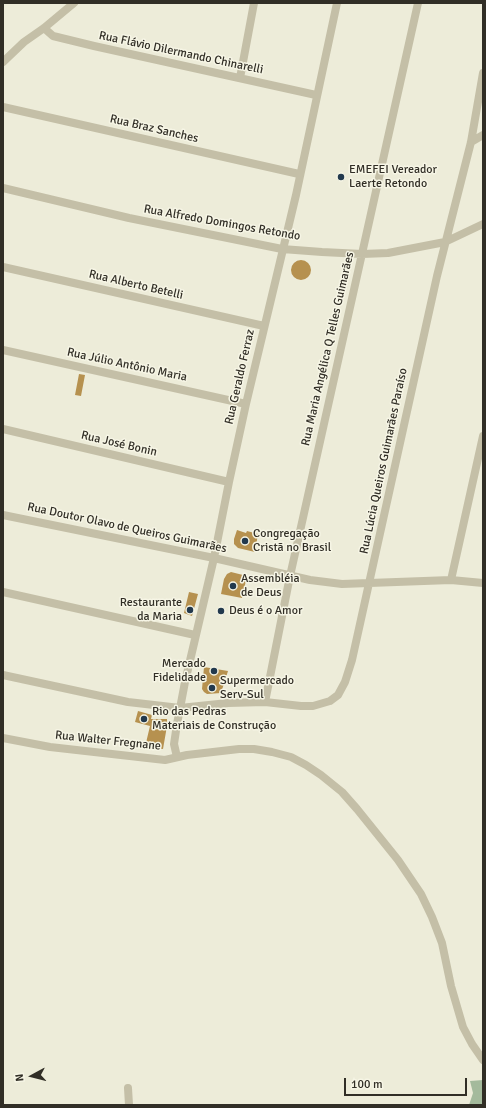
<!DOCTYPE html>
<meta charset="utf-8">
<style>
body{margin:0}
#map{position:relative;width:486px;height:1108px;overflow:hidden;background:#edecd9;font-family:Signika,sans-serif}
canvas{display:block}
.frame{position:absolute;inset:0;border:4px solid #312e26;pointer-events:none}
.north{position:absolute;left:12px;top:1056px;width:40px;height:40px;-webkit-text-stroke:3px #f6f5e5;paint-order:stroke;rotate:263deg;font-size:11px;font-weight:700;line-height:16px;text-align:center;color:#312e26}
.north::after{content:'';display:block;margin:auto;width:14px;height:18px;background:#312e26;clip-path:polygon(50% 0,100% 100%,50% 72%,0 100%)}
.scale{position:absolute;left:344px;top:1078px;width:123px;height:18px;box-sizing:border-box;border:2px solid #312e26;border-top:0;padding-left:5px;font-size:12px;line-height:14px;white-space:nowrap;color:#312e26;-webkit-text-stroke:3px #f6f5e5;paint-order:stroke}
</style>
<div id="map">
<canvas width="486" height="1108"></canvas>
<div class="frame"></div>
<div class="north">N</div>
<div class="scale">100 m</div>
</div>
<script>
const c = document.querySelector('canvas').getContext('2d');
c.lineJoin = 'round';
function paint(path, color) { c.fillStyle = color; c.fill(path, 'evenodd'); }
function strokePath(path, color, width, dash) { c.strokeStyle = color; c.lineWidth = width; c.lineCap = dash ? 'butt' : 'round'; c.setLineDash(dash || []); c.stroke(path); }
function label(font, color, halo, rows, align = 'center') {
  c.font = font + ' Signika,sans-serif'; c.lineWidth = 3; c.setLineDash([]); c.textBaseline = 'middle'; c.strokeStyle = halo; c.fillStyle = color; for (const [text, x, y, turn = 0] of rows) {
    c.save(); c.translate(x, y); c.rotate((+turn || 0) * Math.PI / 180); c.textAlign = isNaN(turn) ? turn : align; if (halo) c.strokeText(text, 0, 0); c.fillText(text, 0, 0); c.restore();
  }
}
const green = new Path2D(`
 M483,1080V1105H469L473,1093L470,1081Z`);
const building = new Path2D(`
 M291 270a10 10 0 1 1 20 0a10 10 0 1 1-20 0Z
 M79,374L85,375L81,396L75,395Z
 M237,530L246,533L247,531L258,534L255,552L238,548L234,544V539Z
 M231,572L247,576L242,598L221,594L224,579L227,574Z
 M189,592L198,594L192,616L184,613Z
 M204,667L228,671L221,693L207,694L204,692L202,689Z
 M138,711L152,715L151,719H167V726L163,749L145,747L150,726L135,722Z`);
const minor = new Path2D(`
 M44,28L53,36L94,46L316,95
 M3,62L24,42L44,28L74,3
 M240,78L254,3
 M3,107L299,174
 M471,142L483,135
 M3,188L129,218L282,249L322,252L362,254L388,253L445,242L483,224
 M3,267L264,326
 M3,350L246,404
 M3,429L229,482
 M3,515L214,558L310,580L342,584L451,580L483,583
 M451,580L483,436
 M3,592L195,635
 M3,675L128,702L180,708L228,703L265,702L301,706H313L330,701L338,695L345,682L352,660L437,276L471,142L483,73
 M265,702L290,576L418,3
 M3,738L50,747L165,760L187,755L239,749H254L272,752L291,757L306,765L321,775L342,792L357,809L398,860L421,894L432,917L442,943L451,986L463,1027L472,1044L483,1060
 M177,757L174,744L177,724L185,682L214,558L229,482L246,404L296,195L337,3
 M128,1088L129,1105`);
const markers = [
 [341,177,4,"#22394d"],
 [245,541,4,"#22394d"],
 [233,586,4,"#22394d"],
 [190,610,4,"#22394d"],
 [221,611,4,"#22394d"],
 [214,671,4,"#22394d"],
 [212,688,4,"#22394d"],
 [144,719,4,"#22394d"]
];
const streetNames = [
 ["Rua Flávio Dilermando Chinarelli",181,53,12],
 ["Rua Braz Sanches",154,129,13],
 ["Rua Alfredo Domingos Retondo",222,223,10],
 ["Rua Alberto Betelli",136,285,13],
 ["Rua Maria Angélica Q Telles Guimarães",328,349,-77],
 ["Rua Júlio Antônio Maria",127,365,12],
 ["Rua Geraldo Ferraz",240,377,-77],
 ["Rua José Bonin",119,444,13],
 ["Rua Lúcia Queiros Guimarães Paraíso",384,461,-78],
 ["Rua Doutor Olavo de Queiros Guimarães",127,528,12],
 ["Rua Walter Fregnane",108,741,6]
];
const poiNames = [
 ["EMEFEI Vereador",349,170],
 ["Laerte Retondo",349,184],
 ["Congregação",253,534],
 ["Cristã no Brasil",253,548],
 ["Assembléia",241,579],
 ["de Deus",241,593],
 ["Restaurante",182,603,"right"],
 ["da Maria",182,617,"right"],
 ["Deus é o Amor",229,611],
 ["Mercado",206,664,"right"],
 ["Fidelidade",206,678,"right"],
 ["Supermercado",220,681],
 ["Serv-Sul",220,695],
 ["Rio das Pedras",152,712],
 ["Materiais de Construção",152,726]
];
paint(green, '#a4ba9c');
paint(building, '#b6914f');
strokePath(minor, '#c4bfa7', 8);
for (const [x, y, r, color] of markers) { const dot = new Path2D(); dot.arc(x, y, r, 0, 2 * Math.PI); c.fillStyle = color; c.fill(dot); strokePath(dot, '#f6f5e5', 1.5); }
label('12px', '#312e26', '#f6f5e5', streetNames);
label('12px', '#312e26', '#f6f5e5', poiNames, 'left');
</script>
